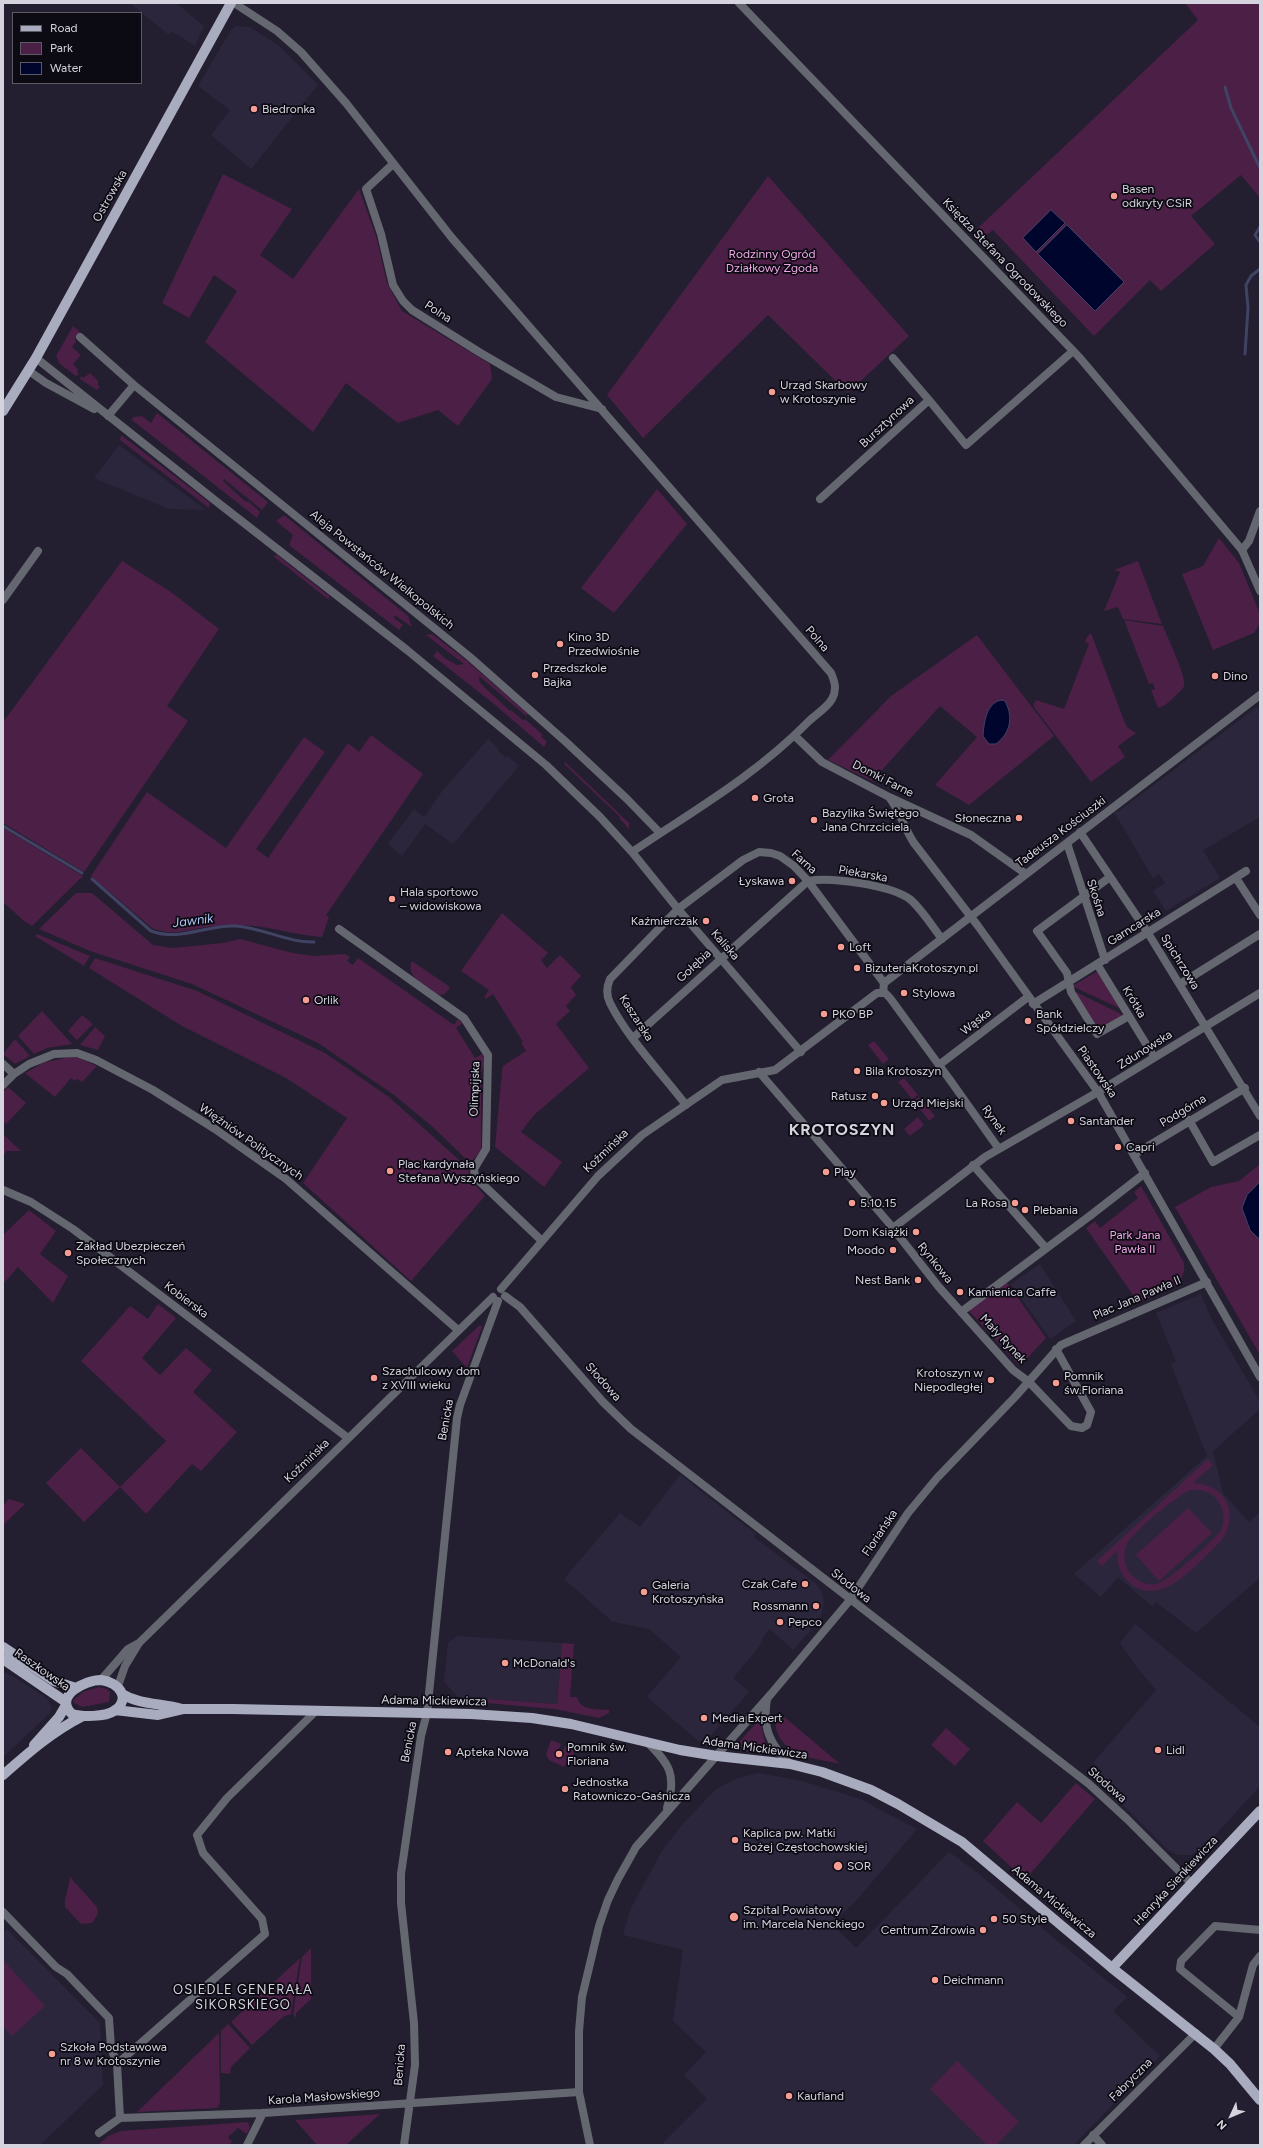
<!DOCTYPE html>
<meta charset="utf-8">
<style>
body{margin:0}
#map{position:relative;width:1263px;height:2148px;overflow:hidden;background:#231f30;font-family:Figtree,sans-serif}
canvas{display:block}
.frame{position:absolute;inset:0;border:4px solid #d5d3de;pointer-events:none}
.legend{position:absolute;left:12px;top:12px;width:130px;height:72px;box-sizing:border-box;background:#0c0a12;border:1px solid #5c5a64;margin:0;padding:5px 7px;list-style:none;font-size:12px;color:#d5d3de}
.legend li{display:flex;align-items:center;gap:8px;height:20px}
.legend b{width:20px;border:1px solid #5c5a64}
.north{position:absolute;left:1211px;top:2096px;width:40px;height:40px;-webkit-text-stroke:3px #0c0a12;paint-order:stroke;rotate:226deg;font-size:11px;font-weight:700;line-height:16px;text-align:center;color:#d5d3de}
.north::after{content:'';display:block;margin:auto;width:14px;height:18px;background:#d5d3de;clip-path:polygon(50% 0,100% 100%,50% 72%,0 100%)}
</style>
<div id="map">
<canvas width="1263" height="2148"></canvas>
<div class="frame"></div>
<ul class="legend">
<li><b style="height:5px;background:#a9acbf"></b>Road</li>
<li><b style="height:11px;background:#4b1f46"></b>Park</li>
<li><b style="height:11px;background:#00052e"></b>Water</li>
</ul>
<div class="north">N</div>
</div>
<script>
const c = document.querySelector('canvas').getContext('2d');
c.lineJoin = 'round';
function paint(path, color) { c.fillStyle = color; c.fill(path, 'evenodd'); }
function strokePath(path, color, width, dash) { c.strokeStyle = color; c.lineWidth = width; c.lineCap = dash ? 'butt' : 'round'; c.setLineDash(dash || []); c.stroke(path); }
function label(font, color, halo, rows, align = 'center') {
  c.font = font + ' Figtree,sans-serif'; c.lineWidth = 3.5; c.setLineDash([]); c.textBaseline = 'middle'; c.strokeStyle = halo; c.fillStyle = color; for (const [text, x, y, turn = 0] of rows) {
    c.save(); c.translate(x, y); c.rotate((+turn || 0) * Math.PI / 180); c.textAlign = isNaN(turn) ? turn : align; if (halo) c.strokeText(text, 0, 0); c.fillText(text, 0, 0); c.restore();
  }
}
const built = new Path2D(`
 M130,3H176L204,26L195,46L171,31L169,35Z
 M236,26L250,27L278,45L318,85L251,169L211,135L230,110L198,86L231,30Z
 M119,445L206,510L169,509L94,478Z
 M1257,707L1260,711V817L1203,850L1220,878L1166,911L1153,891L1165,883L1159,874L1153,878L1114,812L1119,811Z
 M488,739L499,749L498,751L506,758L508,756L519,766L453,844L425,824L402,856L388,844L414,809L424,817L440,794Z
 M1040,1264L1076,1321L1050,1339L1011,1284Z
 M1201,1294L1210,1316L1260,1402V1409L1213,1451L1223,1493L1249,1522L1260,1512V1578L1196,1633L1156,1602L1152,1606L1118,1577L1101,1597L1074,1574L1207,1456L1171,1364L1176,1361L1156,1313Z
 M680,1475L756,1534L754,1537L815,1583L822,1592L824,1602L820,1620L793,1650L770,1629L762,1638L763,1640L758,1648L733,1678L749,1692L707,1740L698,1741L647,1697L681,1657L649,1629L613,1622L564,1579L620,1513L640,1527Z
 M1135,1624L1260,1727V1786L1207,1844L1192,1855H1177L1168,1850L1093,1775L1099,1768L1093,1763L1156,1690L1139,1670L1120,1643Z
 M457,1636L562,1643L557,1704L490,1699H460L444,1682L448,1643Z
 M3,1672L14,1677L48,1699L52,1709L50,1713L3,1757Z
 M758,1773L802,1781L860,1799L917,1829L856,1901L832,1924L856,1948L949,1852L978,1873L1048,1933L1127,1997L1113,2011L1160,2056L1074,2145H665L663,2143L707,2099L684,2075L706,2052L673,2021L683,1950L623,1935L630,1910L662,1851L681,1826L716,1789L738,1778Z
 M7,1929L100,2023L103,2085L40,2145H3V1933Z`);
const green = new Path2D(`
 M1185,3H1260V198L1241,175L1191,216L1215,244L1161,291L1150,280L1094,336L993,230L985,236L978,228L1198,20Z
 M223,174L292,209L260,255L293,279L359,189L376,236L387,283L402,311L490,364L492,379L458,426L438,410L398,423L346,383L313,432L205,342L237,291L214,275L189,318L162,303Z
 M768,176L909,336L848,393L768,315L643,438L607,395Z
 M73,326L80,332L75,338L76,342L72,347L81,355L73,364L78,369L77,372L79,374L76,376L60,364L56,356Z
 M90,373L98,381V385L100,387L97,390L80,379L81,376L83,378Z
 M157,413L268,502L262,510L224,479L223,481L246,502L248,501L260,512L257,518L132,420L133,417L142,416L151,423Z
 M121,435L210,503L209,508L120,440Z
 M657,489L687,524L614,613L581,588Z
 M284,515L408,616L412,627L396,616L393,617L403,625L399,630L289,545L293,535L276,521Z
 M1219,538L1239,563L1260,614V623L1254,633L1213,650L1182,574L1203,566Z
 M277,555L329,596V600L273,556Z
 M122,561L171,592L219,629L167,706L188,721L84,872L3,823V722Z
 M1138,561L1162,624L1123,619L1118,607L1104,611L1120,572L1114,570Z
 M1124,620L1163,626C1167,636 1187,678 1184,686C1182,691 1177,694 1173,698C1169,702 1165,706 1158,708L1151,690L1155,689L1153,683L1149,684Z
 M1091,633L1125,723L1128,728L1136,733L1118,746L1125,757L1091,782L1033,706L1036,700L1064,709L1089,644L1085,642L1087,637Z
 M432,634L466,660L528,714L526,716L479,676L480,683L510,711L511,710L524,721L525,719L543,735L541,736L547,742L544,747L494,704L433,656L437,651L446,659L457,665L464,664L426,635Z
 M977,635L1054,736L969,805L935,785L977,737L940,706L872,781L828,760L891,696Z
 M371,735L423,774L326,915L329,917L322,937C292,935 264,924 234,925C222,926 211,926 200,928C182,931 169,936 152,928L91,876L147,792L226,848L304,737L325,752L256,849L268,858L348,743L359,752Z
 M564,761L629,823V829L619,818L620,817L565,765Z
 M3,828L83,876L32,926L24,921L3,902Z
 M76,893H92L153,945L172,948L223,943L240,939L293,953L314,956L345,954L350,957L347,961L353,965L358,958L454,1025L458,1019L463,1023L456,1028L475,1058L483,1054L485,1062L481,1073V1151L470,1163L434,1128L394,1095L318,1043L192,984L90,951L39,929Z
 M502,913L548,953L541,960L547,968L560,955L581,976L571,987L576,995L566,1006L570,1011L556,1024L589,1068L534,1115L521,1132L562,1162L544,1187L495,1147L502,1071L503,1066L526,1051L521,1043L523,1042L493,994L486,999L484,997L489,990L461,971Z
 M37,934L90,956L84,966L35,936Z
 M95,958L197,991L325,1053L389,1097L468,1168L470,1179L485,1196L411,1281L303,1183L347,1118L286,1078L182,1026L89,968Z
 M412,961L450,987C448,991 445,995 440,995C436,994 432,990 429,988C419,981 406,975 412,961Z
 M1098,971L1121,1009L1074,987V985Z
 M1074,991L1121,1014L1122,1016L1099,1029Z
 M42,1011L72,1044L47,1048L34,1054L18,1036Z
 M82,1015L93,1024L77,1040L68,1031Z
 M95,1027L105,1036L98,1050L80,1045Z
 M15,1039L30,1056L15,1064L3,1054Z
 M874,1041L889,1059L883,1064L868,1045Z
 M70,1057L79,1058L97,1066L82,1082L78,1079L75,1081L71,1078L55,1097L25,1073L45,1062Z
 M904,1078L918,1095L912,1099L898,1082Z
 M8,1087L26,1103L6,1124L3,1121V1092Z
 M919,1097L935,1116L929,1121L914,1101Z
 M918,1117L924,1125L910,1136L904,1129Z
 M3,1134L21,1151H6L3,1158Z
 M1260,1164V1355L1175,1207L1211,1187L1239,1181Z
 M1141,1186L1184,1263C1187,1289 1157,1294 1138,1302L1086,1228L1095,1221L1100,1228L1138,1198L1134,1192Z
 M29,1210L56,1231L40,1254L68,1276L53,1303L18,1267L3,1284V1235Z
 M1006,1281L1046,1338L1020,1366L967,1309Z
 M158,1304L176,1318L142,1358L160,1375L186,1348L212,1370L193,1392L237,1432L201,1471L192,1464L146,1514L120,1487L84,1522L46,1483L81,1448L120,1487L166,1441L81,1361L130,1306L148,1319Z
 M480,1325L482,1327L467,1368L452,1351Z
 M1208,1459L1213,1465L1193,1483C1226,1484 1241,1514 1221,1541C1200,1561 1162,1609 1131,1584C1120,1575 1117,1564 1117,1551L1102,1566L1097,1561ZM1191,1490C1202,1489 1212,1492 1218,1501C1224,1509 1225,1520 1221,1530C1216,1539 1169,1580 1159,1583C1150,1586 1141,1583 1134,1577C1124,1569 1122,1555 1127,1544C1133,1532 1178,1494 1191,1490Z
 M9,1499L25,1504L3,1525V1506Z
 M1188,1508L1212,1533L1159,1581L1136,1555Z
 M562,1643L574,1644L570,1697H577C580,1711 598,1709 609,1710V1713L599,1718L554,1709L464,1701L460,1699H490L557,1704Z
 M99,1687L107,1689L110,1693L109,1702L82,1707L74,1703L73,1700L83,1692Z
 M781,1715H782L840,1764C819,1759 787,1757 778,1734C774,1725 775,1722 781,1715Z
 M760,1719L765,1742L772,1752L771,1754L745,1751L740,1746V1741Z
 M946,1728L970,1749L955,1766L931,1745Z
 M551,1740L561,1744L557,1753L558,1756L561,1755L565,1746L576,1750L564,1767L549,1760L546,1755Z
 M1076,1783L1095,1799L1025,1880L983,1841L1017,1802L1041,1823Z
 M70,1877L97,1907L98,1914L92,1923L81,1924L65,1907C64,1897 69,1888 70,1877Z
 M311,1948V1999L296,2013V2018L293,2014L302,1957Z
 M300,1958L291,2014L284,2016L252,2045L231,2022Z
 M3,1960L45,2006L12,2036L3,2026Z
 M228,2024L250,2048L231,2067L230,2074L221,2073V2031Z
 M219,2033L220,2103L217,2108L137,2112Z
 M957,2061L1019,2122L996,2145H987L930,2089Z
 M380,2114L346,2145H317L295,2120Z
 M248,2122L250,2128L247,2134L238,2128L228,2137L232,2142L229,2145H98L108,2136L121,2131Z`);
const water = new Path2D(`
 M1051,210L1065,223L1036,252L1023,238Z
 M1067,225L1124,282L1095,311L1038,254Z
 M1001,700L1005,701C1014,718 1010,733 996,744H989L983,736C984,723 986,703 1001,700Z
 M1260,1182V1238H1258L1250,1230L1242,1208L1247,1195Z`);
const stream = new Path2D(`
 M1225,87L1231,108L1260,168
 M1260,227L1255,235L1260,242
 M1245,354L1248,308L1246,285L1251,276L1260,269
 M3,826L82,873
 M92,879L151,931C179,942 208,924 236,926C263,928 289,943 314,942`);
const pedestrian = new Path2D(`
 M808,881L884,983
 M939,1065L1028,997
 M950,1080L999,1149
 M778,1094L888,1222L938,1286L1013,1370L1029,1382
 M973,1165L1045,1247
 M893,1228L985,1157L1098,1092
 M961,1312L1091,1215`);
const minor = new Path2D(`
 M234,3L277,31L301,52L346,103L452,238L831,673C835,682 837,690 832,699C827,708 815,715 808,722C756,775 693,811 632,852
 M393,164L366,189L381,234L393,285L403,301L412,310L479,352L556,397L602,409
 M80,337L134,385L470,657L566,742L627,799L660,833
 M36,358L217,502L407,650L546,765L600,817L632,852L678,909L801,1052
 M893,358L929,400
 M29,371L46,383L94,409
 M108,416L134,385
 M820,499L929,400L966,445L1073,351
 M1242,550L1249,541L1260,511
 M3,600L38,551
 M795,736L822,762L889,797L971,835L1026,874
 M889,797C900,811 904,828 914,843L978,926L1098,1092L1260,1377
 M1080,832L1148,933L1260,1116
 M1067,843L1105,960
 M1110,877L1037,931L1067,973L1071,992L1097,1034L1129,1016
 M1236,878L1260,915
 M808,881C832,877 892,885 911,900C923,911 932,926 942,939
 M339,929L464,1018L488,1055L486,1149L474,1169L475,1177L542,1241
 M1097,964L1151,1052
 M1180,984L1260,934
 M883,993L884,983L1260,695
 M1033,1004L1246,871
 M633,1038L808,881
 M3,1064L14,1074
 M759,1072L778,1094
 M3,1085L14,1074L29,1064L54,1054L77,1053L96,1060L153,1090L215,1129L286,1179L458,1330
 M1098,1092L1260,993
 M686,1105C663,1075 626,1036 610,1003C606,995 607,986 610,979L678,909L743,860L759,852L771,853L780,856L794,866L808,881
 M1189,1120L1213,1162L1260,1135
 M1135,1154L1245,1088
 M3,1190L31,1202L73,1229L348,1438
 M1091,1215L1145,1173
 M501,1289L598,1176L642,1135L722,1080L775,1070L877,993H885L890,998L950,1080
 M505,1296L520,1307L603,1402L631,1429L1089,1784L1127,1819L1192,1884
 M1029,1382L1071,1426L1082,1428L1087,1425L1091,1412L1056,1349
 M101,1680L128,1649L139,1643
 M118,1686L125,1666L139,1643L493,1297
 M767,1699C762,1728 770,1745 790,1764
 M646,1741C670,1764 677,1775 667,1808
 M3,1912L56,1967L67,1974L109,2018L111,2048L117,2064
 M1239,2017L1180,1969L1181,1961L1215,1926L1260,1930
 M1214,2049L1239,2017L1253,1965L1260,1956
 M120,2118L117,2064L265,1934L262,1919L203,1853L197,1835L227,1798L316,1711
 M99,2133L120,2118L263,2113L579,2092
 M1093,2135L1102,2145
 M247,2145L263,2113
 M404,2145L415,2065L414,2023L401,1903V1874L421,1736L427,1713L457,1418L460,1405L498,1301
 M590,2145L579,2092V2031L582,1997L599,1926L608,1900L618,1879L636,1847L771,1694L850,1600L908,1513L937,1478L1015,1397L1061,1345L1207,1282
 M1084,2145L1196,2033`);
const tertiary = new Path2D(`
 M739,3L1080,358L1242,550L1260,591`);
const primary = new Path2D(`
 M3,411L36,358L231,3
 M3,1647L54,1681L76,1688
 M3,1659L66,1702
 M101,1680C119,1682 132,1699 114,1711C105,1717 82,1717 72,1714C53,1696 85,1680 101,1680Z
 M122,1694C140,1705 162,1703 182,1709
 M115,1710L158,1715L184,1709H233L471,1714L532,1718L571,1724L680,1750L717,1756L790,1764L822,1772L871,1790L898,1804L962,1842L1112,1968L1214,2049L1230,2064L1260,2100
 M34,1745L59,1717L66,1705
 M3,1775C28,1753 53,1731 83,1716
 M1112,1968L1260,1811`);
const markers = [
 [254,109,4,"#f59c93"],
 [1114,196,4,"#f59c93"],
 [772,392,4,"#f59c93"],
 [560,644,4,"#f59c93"],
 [535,675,4,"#f59c93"],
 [1215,676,4,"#f59c93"],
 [755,798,4,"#f59c93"],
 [1019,818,4,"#f59c93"],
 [814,820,4,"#f59c93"],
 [792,881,4,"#f59c93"],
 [392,899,4,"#f59c93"],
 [706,921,4,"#f59c93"],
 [841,947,4,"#f59c93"],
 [857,968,4,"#f59c93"],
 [904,993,4,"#f59c93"],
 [306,1000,4,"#f59c93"],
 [824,1014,4,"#f59c93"],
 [1028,1021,4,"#f59c93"],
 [857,1071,4,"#f59c93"],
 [875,1096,4,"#f59c93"],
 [884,1103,4,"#f59c93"],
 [1071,1121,4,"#f59c93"],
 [1118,1147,4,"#f59c93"],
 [390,1171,4,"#f59c93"],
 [826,1172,4,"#f59c93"],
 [852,1203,4,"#f59c93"],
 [1015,1203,4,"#f59c93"],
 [1025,1210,4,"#f59c93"],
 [916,1232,4,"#f59c93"],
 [893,1250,4,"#f59c93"],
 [68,1253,4,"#f59c93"],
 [918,1280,4,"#f59c93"],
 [960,1292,4,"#f59c93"],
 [374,1378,4,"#f59c93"],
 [991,1380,4,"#f59c93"],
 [1056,1383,4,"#f59c93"],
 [805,1584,4,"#f59c93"],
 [644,1592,4,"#f59c93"],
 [816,1606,4,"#f59c93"],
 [780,1622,4,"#f59c93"],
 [505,1663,4,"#f59c93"],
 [704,1718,4,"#f59c93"],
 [1158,1750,4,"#f59c93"],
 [448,1752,4,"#f59c93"],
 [559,1754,4,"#f59c93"],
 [565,1789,4,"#f59c93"],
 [735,1840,4,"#f59c93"],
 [838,1866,5,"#f59c93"],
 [734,1917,5,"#f59c93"],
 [994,1919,4,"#f59c93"],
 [983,1930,4,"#f59c93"],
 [935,1980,4,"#f59c93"],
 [52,2054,4,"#f59c93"],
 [789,2096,4,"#f59c93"]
];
const poiNames = [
 ["Biedronka",262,109],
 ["Basen",1122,189],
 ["odkryty CSiR",1122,203],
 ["Urząd Skarbowy",780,385],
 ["w Krotoszynie",780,399],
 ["Kino 3D",568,637],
 ["Przedwiośnie",568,651],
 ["Przedszkole",543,668],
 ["Bajka",543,682],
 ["Dino",1223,676],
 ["Grota",763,798],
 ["Bazylika Świętego",822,813],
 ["Jana Chrzciciela",822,827],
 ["Słoneczna",1011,818,"right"],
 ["Łyskawa",784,881,"right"],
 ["Hala sportowo",400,892],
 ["– widowiskowa",400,906],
 ["Kaźmierczak",698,921,"right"],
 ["Loft",849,947],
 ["BizuteriaKrotoszyn.pl",865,968],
 ["Stylowa",912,993],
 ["Orlik",314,1000],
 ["PKO BP",832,1014],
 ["Bank",1036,1014],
 ["Spółdzielczy",1036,1028],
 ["Bila Krotoszyn",865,1071],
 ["Ratusz",867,1096,"right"],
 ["Urząd Miejski",892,1103],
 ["Santander",1079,1121],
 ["Capri",1126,1147],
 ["Plac kardynała",398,1164],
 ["Stefana Wyszyńskiego",398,1178],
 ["Play",834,1172],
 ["5.10.15",860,1203],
 ["La Rosa",1007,1203,"right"],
 ["Plebania",1033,1210],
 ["Dom Książki",908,1232,"right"],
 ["Zakład Ubezpieczeń",76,1246],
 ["Społecznych",76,1260],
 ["Moodo",885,1250,"right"],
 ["Nest Bank",910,1280,"right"],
 ["Kamienica Caffe",968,1292],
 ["Szachulcowy dom",382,1371],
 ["z XVIII wieku",382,1385],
 ["Krotoszyn w",983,1373,"right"],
 ["Niepodległej",983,1387,"right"],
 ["Pomnik",1064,1376],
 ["św.Floriana",1064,1390],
 ["Czak Cafe",797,1584,"right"],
 ["Galeria",652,1585],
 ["Krotoszyńska",652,1599],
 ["Rossmann",808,1606,"right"],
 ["Pepco",788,1622],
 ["McDonald's",513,1663],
 ["Media Expert",712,1718],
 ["Pomnik św.",567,1747],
 ["Floriana",567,1761],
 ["Lidl",1166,1750],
 ["Apteka Nowa",456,1752],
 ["Jednostka",573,1782],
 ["Ratowniczo-Gaśnicza",573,1796],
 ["Kaplica pw. Matki",743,1833],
 ["Bożej Częstochowskiej",743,1847],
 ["SOR",847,1866],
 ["Szpital Powiatowy",743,1910],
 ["im. Marcela Nenckiego",743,1924],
 ["50 Style",1002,1919],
 ["Centrum Zdrowia",975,1930,"right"],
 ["Deichmann",943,1980],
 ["Szkoła Podstawowa",60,2047],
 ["nr 8 w Krotoszynie",60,2061],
 ["Kaufland",797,2096]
];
const streetNames = [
 ["Ostrowska",110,196,-61],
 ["Księdza Stefana Ogrodowskiego",1005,263,46],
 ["Polna",438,312,33],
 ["Bursztynowa",887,422,-43],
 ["Aleja Powstańców Wielkopolskich",382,570,39],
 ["Polna",817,639,49],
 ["Domki Farne",883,779,27],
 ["Tadeusza Kościuszki",1061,832,-37],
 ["Farna",804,862,42],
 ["Piekarska",863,874,10],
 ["Skośna",1096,898,72],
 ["Garncarska",1134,927,-32],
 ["Kaliska",725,945,49],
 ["Spichrzowa",1180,962,58],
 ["Gołębia",694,966,-43],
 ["Krótka",1134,1002,59],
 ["Kaszarska",636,1018,57],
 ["Wąska",976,1022,-38],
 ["Zdunowska",1145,1050,-32],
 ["Piastowska",1097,1072,55],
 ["Olimpijska",475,1089,-88],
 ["Podgórna",1183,1111,-31],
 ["Rynek",994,1120,54],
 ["Więźniów Politycznych",251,1142,35],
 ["Koźmińska",606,1151,-44],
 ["Rynkowa",935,1263,51],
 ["Plac Jana Pawła II",1137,1298,-23],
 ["Kobierska",186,1300,37],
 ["Mały Rynek",1003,1339,47],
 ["Słodowa",603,1382,48],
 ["Benicka",446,1420,-80],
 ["Koźmińska",307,1461,-44],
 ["Floriańska",880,1533,-56],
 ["Słodowa",851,1586,38],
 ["Raszkowska",42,1670,35],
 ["Adama Mickiewicza",434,1701,1],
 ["Benicka",409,1742,-79],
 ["Adama Mickiewicza",755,1748,8],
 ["Słodowa",1107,1785,41],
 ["Henryka Sienkiewicza",1176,1881,-47],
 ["Adama Mickiewicza",1054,1902,40],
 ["Benicka",400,2065,-86],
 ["Fabryczna",1131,2080,-45],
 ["Karola Masłowskiego",324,2097,-4]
];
const parkNames = [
 ["Rodzinny Ogród",772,254],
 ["Działkowy Zgoda",772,268],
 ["Park Jana",1135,1235],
 ["Pawła II",1135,1249]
];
const waterNames = [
 ["Jawnik",193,921,-7]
];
const neighbourhoodNames = [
 ["OSIEDLE GENERAŁA",243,1990],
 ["SIKORSKIEGO",243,2005]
];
const districtNames = [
 ["KROTOSZYN",842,1130]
];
paint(built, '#2c263d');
paint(green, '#4b1f46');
paint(water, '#00052e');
strokePath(water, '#404363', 1);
strokePath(stream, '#404363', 3);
strokePath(pedestrian, '#656770', 8);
strokePath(minor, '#656770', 8);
strokePath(tertiary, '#656770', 8);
strokePath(primary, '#a9acbf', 10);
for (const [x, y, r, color] of markers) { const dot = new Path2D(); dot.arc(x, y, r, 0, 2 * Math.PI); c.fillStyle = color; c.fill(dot); strokePath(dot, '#0c0a12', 1.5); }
label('12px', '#d5d3de', '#0c0a12', poiNames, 'left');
label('12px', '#d5d3de', '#0c0a12', streetNames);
label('12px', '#efa6e4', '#0c0a12', parkNames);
label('italic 13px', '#aac6f3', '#0c0a12', waterNames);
c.letterSpacing = '1px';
label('13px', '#d5d3de', '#0c0a12', neighbourhoodNames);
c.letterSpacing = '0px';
c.letterSpacing = '1px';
label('bold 16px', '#d5d3de', '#0c0a12', districtNames);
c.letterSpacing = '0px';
</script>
